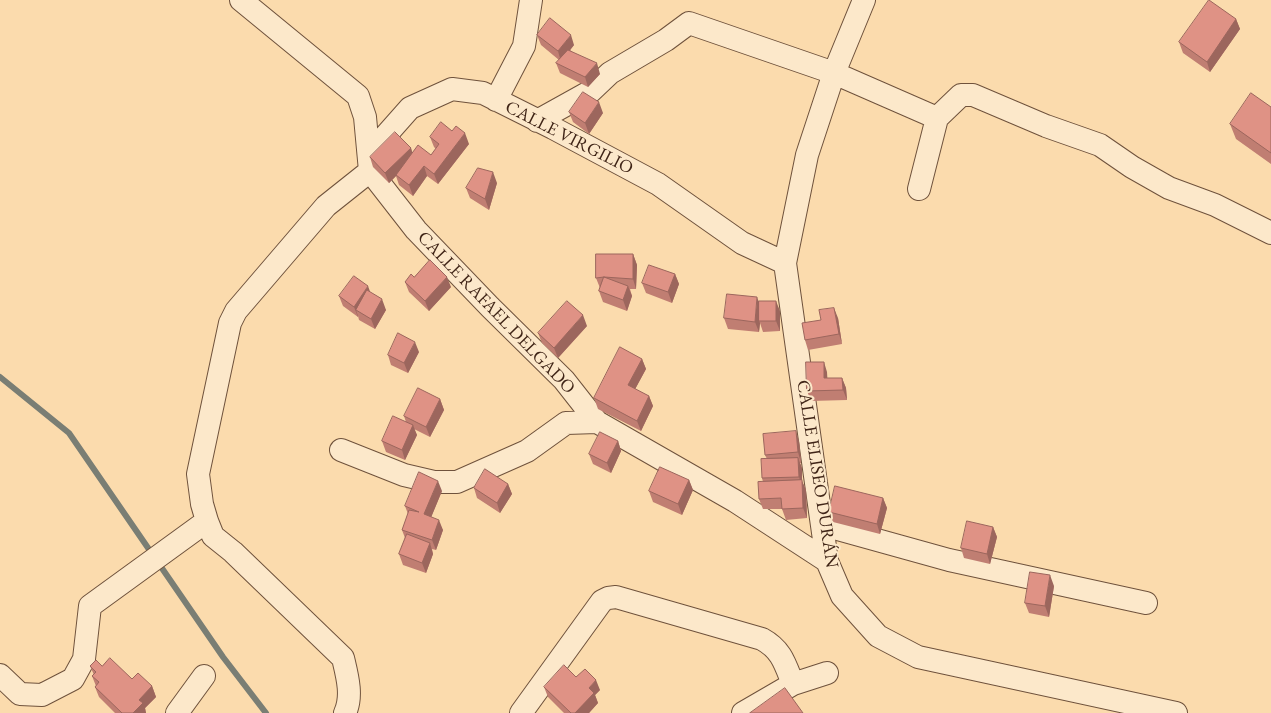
<!DOCTYPE html>
<meta charset="utf-8">
<style>
body{margin:0}
canvas{display:block;background:#fbdbad}
</style>
<canvas width="1271" height="713"></canvas>
<script>
const c = document.querySelector('canvas').getContext('2d');
c.lineJoin = 'round';
function strokePath(path, color, width, dash) { c.strokeStyle = color; c.lineWidth = width; c.lineCap = dash ? 'butt' : 'round'; c.setLineDash(dash || []); c.stroke(path); }
function paint(path, color) { c.fillStyle = color; c.fill(path, 'evenodd'); }
function label(font, color, halo, rows, align = 'center') {
  c.font = font + ' "EB Garamond",serif'; c.lineWidth = 4; c.setLineDash([]); c.textBaseline = 'middle'; c.strokeStyle = halo; c.fillStyle = color; for (const [text, x, y, turn = 0] of rows) {
    c.save(); c.translate(x, y); c.rotate((+turn || 0) * Math.PI / 180); c.textAlign = isNaN(turn) ? turn : align; if (halo) c.strokeText(text, 0, 0); c.fillText(text, 0, 0); c.restore();
  }
}
const stream = new Path2D(`
 M0,377L69,433L223,657L266,713`);
const street = new Path2D(`
 M241,0L358,96L365,117L370,171L416,230L490,307L564,380L597,422L735,501L827,561
 M864,0L834,73L807,155L785,263L827,561L842,596L878,636L918,657L1176,713
 M496,100L524,46L531,0
 M537,121L591,91L610,73L666,40L689,23L834,73L937,118
 M919,189L937,118L961,95H973L1046,126L1100,145L1132,167L1169,188L1215,205L1271,233
 M341,450L404,475L434,482H457L527,451L566,423L597,422
 M823,525L949,560L1146,603
 M0,675L20,694L42,695L73,679L84,659L90,606L207,521
 M177,713L204,676
 M345,713C353,696 347,675 343,658L233,552L213,536L207,521L202,504L198,474L230,323L236,311L326,206L370,171L379,143L410,108L452,89L483,93L553,128L658,184L742,243L785,263
 M521,713L602,601L608,598L616,597L762,639C782,650 785,664 793,684
 M743,713L793,684L827,673`);
const wall = new Path2D(`
 M1236,19L1240,29L1210,72L1183,53L1179,42Z
 M537,35L574,45L570,50L600,74L588,87L560,73L556,63L559,60L541,45Z
 M1271,107V164L1236,139L1230,124Z
 M569,112L603,113L589,134L573,122Z
 M430,137L469,144L438,184L427,176L413,196L399,185L396,176L389,183L373,167L370,157L411,148L412,153L431,155L436,149L434,147Z
 M497,183L489,210L470,198L466,188Z
 M633,254L637,265L636,289H630L632,296L627,311L603,302L599,291L600,288L596,278Z
 M675,274L679,284L672,303L646,293L642,283Z
 M414,277L451,287L429,311L409,292L405,282Z
 M370,293L386,310L375,329L359,320L358,316V317L343,306L339,296Z
 M780,311V331L763,332L760,323L759,332L728,329L724,318Z
 M838,318L842,344L808,350L805,340Z
 M587,326L558,358L542,343L538,333Z
 M419,352L408,373L391,365L388,355Z
 M642,359L646,369L635,389L649,396L653,406L641,431L598,409L594,398Z
 M827,372V378H842L846,388L847,400L811,401L807,391Z
 M440,399L444,410L430,437L414,429L417,435L405,460L386,452L382,441L406,422L404,416Z
 M618,441L621,451L611,473L593,464L589,454Z
 M799,441L801,463H800L802,468V481L806,490L807,518L786,520L782,509H763L759,499L763,482L762,478L767,459L765,455Z
 M689,480L693,490L682,515L653,502L649,491Z
 M508,484L512,494L500,513L477,498L474,488Z
 M442,491L431,517L443,530L436,550L432,549L433,554L426,573L403,565L399,554L405,538L402,530L408,514L405,506Z
 M883,498L887,508L880,534L833,522L829,512Z
 M993,527L997,537L990,564L964,558L961,548Z
 M1054,586L1049,617L1029,613L1025,603Z
 M90,666H102L132,679L152,686L156,697L145,708L146,713H115L99,697L95,687L96,686L92,676L94,675Z
 M576,677L600,690L595,695L598,703L589,713H564L548,697L544,687Z`);
const shadedWall = new Path2D(`
 M1236,19L1240,29L1210,72L1207,62Z
 M571,35L574,45L561,62L558,51Z
 M597,63L600,74L588,87L585,77Z
 M599,102L603,113L589,134L585,123Z
 M465,133L469,144L438,184L434,174Z
 M411,148L414,158L396,175V176L389,183L385,173Z
 M424,166L427,176L413,196L409,185Z
 M493,172L497,183L489,210L485,199Z
 M633,254L637,265L636,289L633,279Z
 M675,274L679,284L672,303L668,292Z
 M447,277L451,287L429,311L425,301Z
 M368,286L372,297L356,310L358,316V317L354,307Z
 M628,286L632,296L627,311L623,300Z
 M757,297L761,308L759,321L760,323L759,332L755,322Z
 M382,299L386,310L375,329L371,319Z
 M776,301L780,311V331L776,321Z
 M834,308L838,318L842,344L839,334Z
 M583,315L587,326L558,358L554,348Z
 M415,342L419,352L408,373L404,363Z
 M642,359L646,369L632,395L628,385Z
 M824,362L827,372L828,389L824,378Z
 M842,378L846,388L847,400L843,390Z
 M649,396L653,406L641,431L637,421Z
 M440,399L444,410L430,437L426,427Z
 M413,425L417,435L405,460L402,450Z
 M796,431L799,441L801,463L798,452Z
 M618,441L621,451L611,473L607,463Z
 M798,458L802,468V481L806,490L807,518L803,508L802,487L799,477Z
 M689,480L693,490L682,515L678,504Z
 M438,481L442,491L428,525L424,514Z
 M508,484L512,494L500,513L497,503Z
 M883,498L887,508L880,534L877,524Z
 M439,520L443,530L436,550L432,540Z
 M993,527L997,537L990,564L987,554Z
 M430,543L433,554L426,573L422,563Z
 M1050,575L1054,586L1049,617L1045,606Z
 M596,680L600,690L595,695L598,703L589,713H575L589,688Z
 M152,686L156,697L145,708L146,713H133L139,700Z`);
const building = new Path2D(`
 M1209,0L1236,19L1207,62L1179,42Z
 M550,18L571,35L558,51L537,35Z
 M568,50L597,63L585,77L556,63Z
 M583,92L599,102L585,123L569,112Z
 M1251,93L1271,107V153L1230,124Z
 M441,122L452,131L456,126L465,133L434,174L424,166L409,185L396,175L418,145L431,155L439,144L430,137Z
 M395,132L411,148L385,173L370,157Z
 M478,168L493,172L485,199L466,188Z
 M596,254H633V279L604,277L596,278Z
 M430,260L447,277L425,301L405,282L411,274L414,277Z
 M649,265L675,274L668,292L642,283Z
 M354,276L368,286L354,307L339,296Z
 M604,277L628,286L623,300L599,291Z
 M367,290L382,299L371,319L356,310Z
 M727,294L757,297L755,322L724,318Z
 M567,301L583,315L554,348L538,333Z
 M759,301H776V321H759Z
 M834,308L839,334L805,340L802,323L821,320L819,310Z
 M398,333L415,342L404,363L388,355Z
 M620,347L642,359L628,385L649,396L637,421L594,398Z
 M806,362H824V378H842L843,390L807,391Z
 M418,388L440,399L426,427L404,416Z
 M393,416L413,425L402,450L382,441Z
 M796,431L798,452L765,455L763,434Z
 M600,432L618,441L607,463L589,454Z
 M798,458L799,477L762,478L761,459Z
 M660,467L689,480L678,504L649,491Z
 M485,469L508,484L497,503L474,488Z
 M419,472L438,481L424,514L439,520L432,540L402,530L409,510L419,512L405,506Z
 M802,480L803,508L782,509L781,498L759,499L758,482Z
 M835,486L883,498L877,524L829,512Z
 M967,521L993,527L987,554L961,548Z
 M407,534L430,543L422,563L399,554Z
 M1030,572L1050,575L1045,606L1025,603Z
 M110,658L132,679L138,673L152,686L139,700L143,703L133,713H122L95,687L99,682L92,676L96,672L90,666L96,660L102,666Z
 M564,665L576,677L585,669L596,680L589,688L594,693L575,713H571L544,687Z
 M785,688L803,713H750Z`);
const streetNames = [
 ["CALLE VIRGILIO",569,138,27],
 ["CALLE RAFAEL DELGADO",496,313,46],
 ["CALLE ELISEO DURÁN",817,474,81]
];
strokePath(stream, '#7a7e74', 6);
strokePath(street, '#6f523c', 24);
strokePath(street, '#fce8ca', 22);
paint(wall, '#c07e72');
paint(shadedWall, '#9c665d');
paint(building, '#df9285');
strokePath(building, '#9c665d', 1);
label('18px', '#402517', '#fce8ca', streetNames);
</script>
